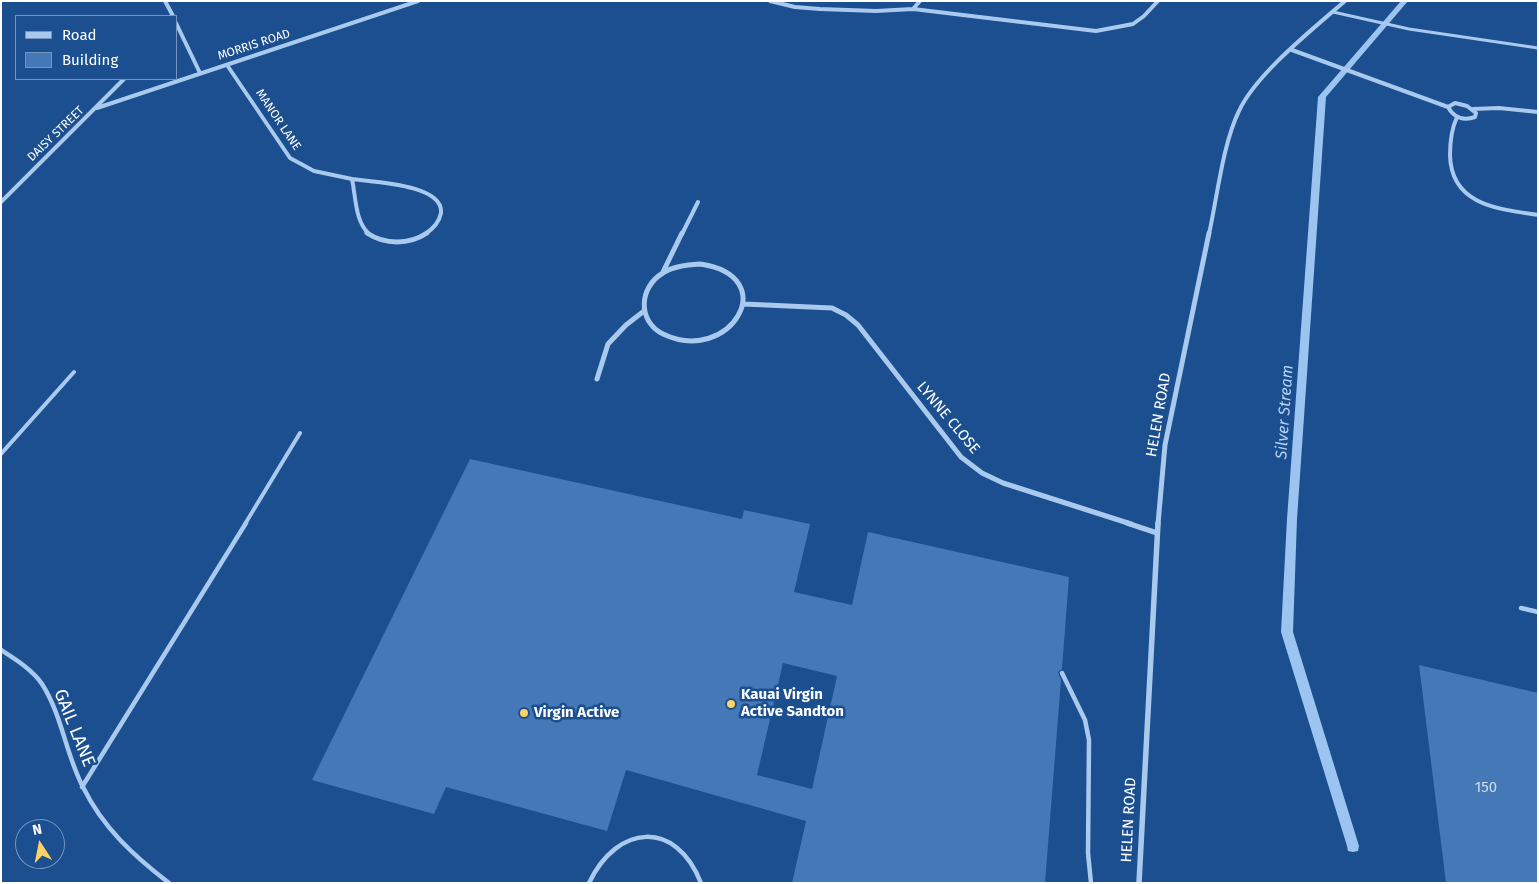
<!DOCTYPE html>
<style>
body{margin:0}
#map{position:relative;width:1539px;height:884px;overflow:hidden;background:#1b4f8f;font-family:"Fira Sans",sans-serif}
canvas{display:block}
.frame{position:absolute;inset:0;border:2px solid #fff;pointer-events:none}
.legend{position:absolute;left:15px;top:15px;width:162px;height:65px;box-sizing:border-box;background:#1b4f8f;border:1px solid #7695bc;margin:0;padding:6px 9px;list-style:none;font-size:15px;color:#fff}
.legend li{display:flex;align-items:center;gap:10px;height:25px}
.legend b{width:25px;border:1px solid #7695bc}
.north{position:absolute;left:15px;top:819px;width:50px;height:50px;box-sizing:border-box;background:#1b4f8f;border:1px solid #7695bc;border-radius:50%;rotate:349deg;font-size:14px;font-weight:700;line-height:20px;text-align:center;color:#fff}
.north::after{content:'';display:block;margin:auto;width:18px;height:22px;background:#ffd166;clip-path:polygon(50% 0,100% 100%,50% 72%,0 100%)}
</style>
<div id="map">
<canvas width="1539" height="884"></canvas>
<div class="frame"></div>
<ul class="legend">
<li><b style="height:6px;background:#a9c9ee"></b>Road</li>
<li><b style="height:14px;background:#4478b7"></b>Building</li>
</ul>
<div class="north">N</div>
</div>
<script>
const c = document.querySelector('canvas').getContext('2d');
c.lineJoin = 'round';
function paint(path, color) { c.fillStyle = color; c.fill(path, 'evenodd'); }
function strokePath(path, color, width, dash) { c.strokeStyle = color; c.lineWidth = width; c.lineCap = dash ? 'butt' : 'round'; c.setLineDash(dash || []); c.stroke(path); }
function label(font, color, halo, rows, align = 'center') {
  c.font = font + ' "Fira Sans",sans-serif'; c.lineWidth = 5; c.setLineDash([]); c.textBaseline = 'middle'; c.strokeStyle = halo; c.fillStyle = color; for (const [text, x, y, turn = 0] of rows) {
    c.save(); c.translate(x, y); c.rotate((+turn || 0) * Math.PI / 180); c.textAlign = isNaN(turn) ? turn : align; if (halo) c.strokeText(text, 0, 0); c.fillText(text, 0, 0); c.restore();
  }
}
const stream = new Path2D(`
 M1401,1H1408L1326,97L1297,519L1293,632L1359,846L1358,851L1353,852L1348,851L1347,846L1281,632L1287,519L1318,97Z`);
const building = new Path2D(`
 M470,459L742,519L744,510L810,524L794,592L852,605L868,532L1069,577L1062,669L1058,672L1061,680L1045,883H792L806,821L626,770L607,831L446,787L434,814L312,780ZM783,663L837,676L812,789L757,775Z
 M1419,665L1538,693V883H1446Z`);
const serviceFar2 = new Path2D(`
 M1333,12L1409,29L1538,48`);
const serviceFar1 = new Path2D(`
 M1,454L74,372
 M245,524L300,433`);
const service = new Path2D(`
 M1521,608L1538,612
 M1,650C15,659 33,670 42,684C62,715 66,755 83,787C103,828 134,856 169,883
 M1062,673L1085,720L1089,740L1088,853L1091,883
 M82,787L246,523
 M589,883C617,824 676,819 701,883`);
const minorFar2 = new Path2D(`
 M165,1L173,16
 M770,1L795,7L820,9L876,11L913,9L1096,31L1133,24L1144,16L1158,1
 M913,9L920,1
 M176,23L200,73
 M1292,50L1448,107
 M227,65L290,158L314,171L352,179
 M1455,103L1467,106L1476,113L1475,117C1464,121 1454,118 1448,107Z
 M97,108L418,1
 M1473,109L1499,108L1538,112
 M1457,117C1451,130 1450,141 1450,155C1451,205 1498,209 1538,215
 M352,179C371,182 444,184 441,213C439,223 433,229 425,234
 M352,179C356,198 355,221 369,234
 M1,202L124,79
 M682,234L698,202
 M1209,234C1217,198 1223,143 1239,111C1256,74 1314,28 1345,1`);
const minorFar1 = new Path2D(`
 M367,233C385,245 409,245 427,233
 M700,264C784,276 730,366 663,334C637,321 639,287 663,273C674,266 687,265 700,264Z
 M663,272L682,233
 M744,304L832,308L846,315L858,325L961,457L982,473L1003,483L1131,524
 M597,379L608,344L626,325L644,311
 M1158,524L1165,445L1209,233`);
const minor = new Path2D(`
 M1127,523L1157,533
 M1139,883L1158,523`);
const markers = [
 [731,704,5,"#ffd166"],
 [524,713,5,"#ffd166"]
];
const farStreetnames = [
 ["MORRIS ROAD",254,45,-18],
 ["MANOR LANE",278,120,56],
 ["DAISY STREET",56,134,-44]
];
const streetNames = [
 ["HELEN ROAD",1159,415,-80],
 ["LYNNE CLOSE",948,418,50],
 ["HELEN ROAD",1129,820,-87]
];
const poiNames = [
 ["Kauai Virgin",741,695],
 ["Active Sandton",741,712],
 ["Virgin Active",534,713]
];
const nearNumbernames = [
 ["150",1486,788]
];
const waterNames = [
 ["Silver Stream",1285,412,-86]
];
const nearStreetnames = [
 ["GAIL LANE",74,728,68]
];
paint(stream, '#9cc4f0');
paint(building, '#4478b7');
strokePath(serviceFar2, '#a9c9ee', 3);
strokePath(serviceFar1, '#a9c9ee', 4);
strokePath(service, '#a9c9ee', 4.5);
strokePath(minorFar2, '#a9c9ee', 4);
strokePath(minorFar1, '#a9c9ee', 5);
strokePath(minor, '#a9c9ee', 5.5);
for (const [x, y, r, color] of markers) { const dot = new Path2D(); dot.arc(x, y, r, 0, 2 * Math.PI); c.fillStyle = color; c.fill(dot); strokePath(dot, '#1b4f8f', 2); }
label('12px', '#fff', '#1b4f8f', farStreetnames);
label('15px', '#fff', '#1b4f8f', streetNames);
label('bold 15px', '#fff', '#1b4f8f', poiNames, 'left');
label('15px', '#d0dded', null, nearNumbernames);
label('italic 16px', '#b5d3f5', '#1b4f8f', waterNames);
label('18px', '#fff', '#1b4f8f', nearStreetnames);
</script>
